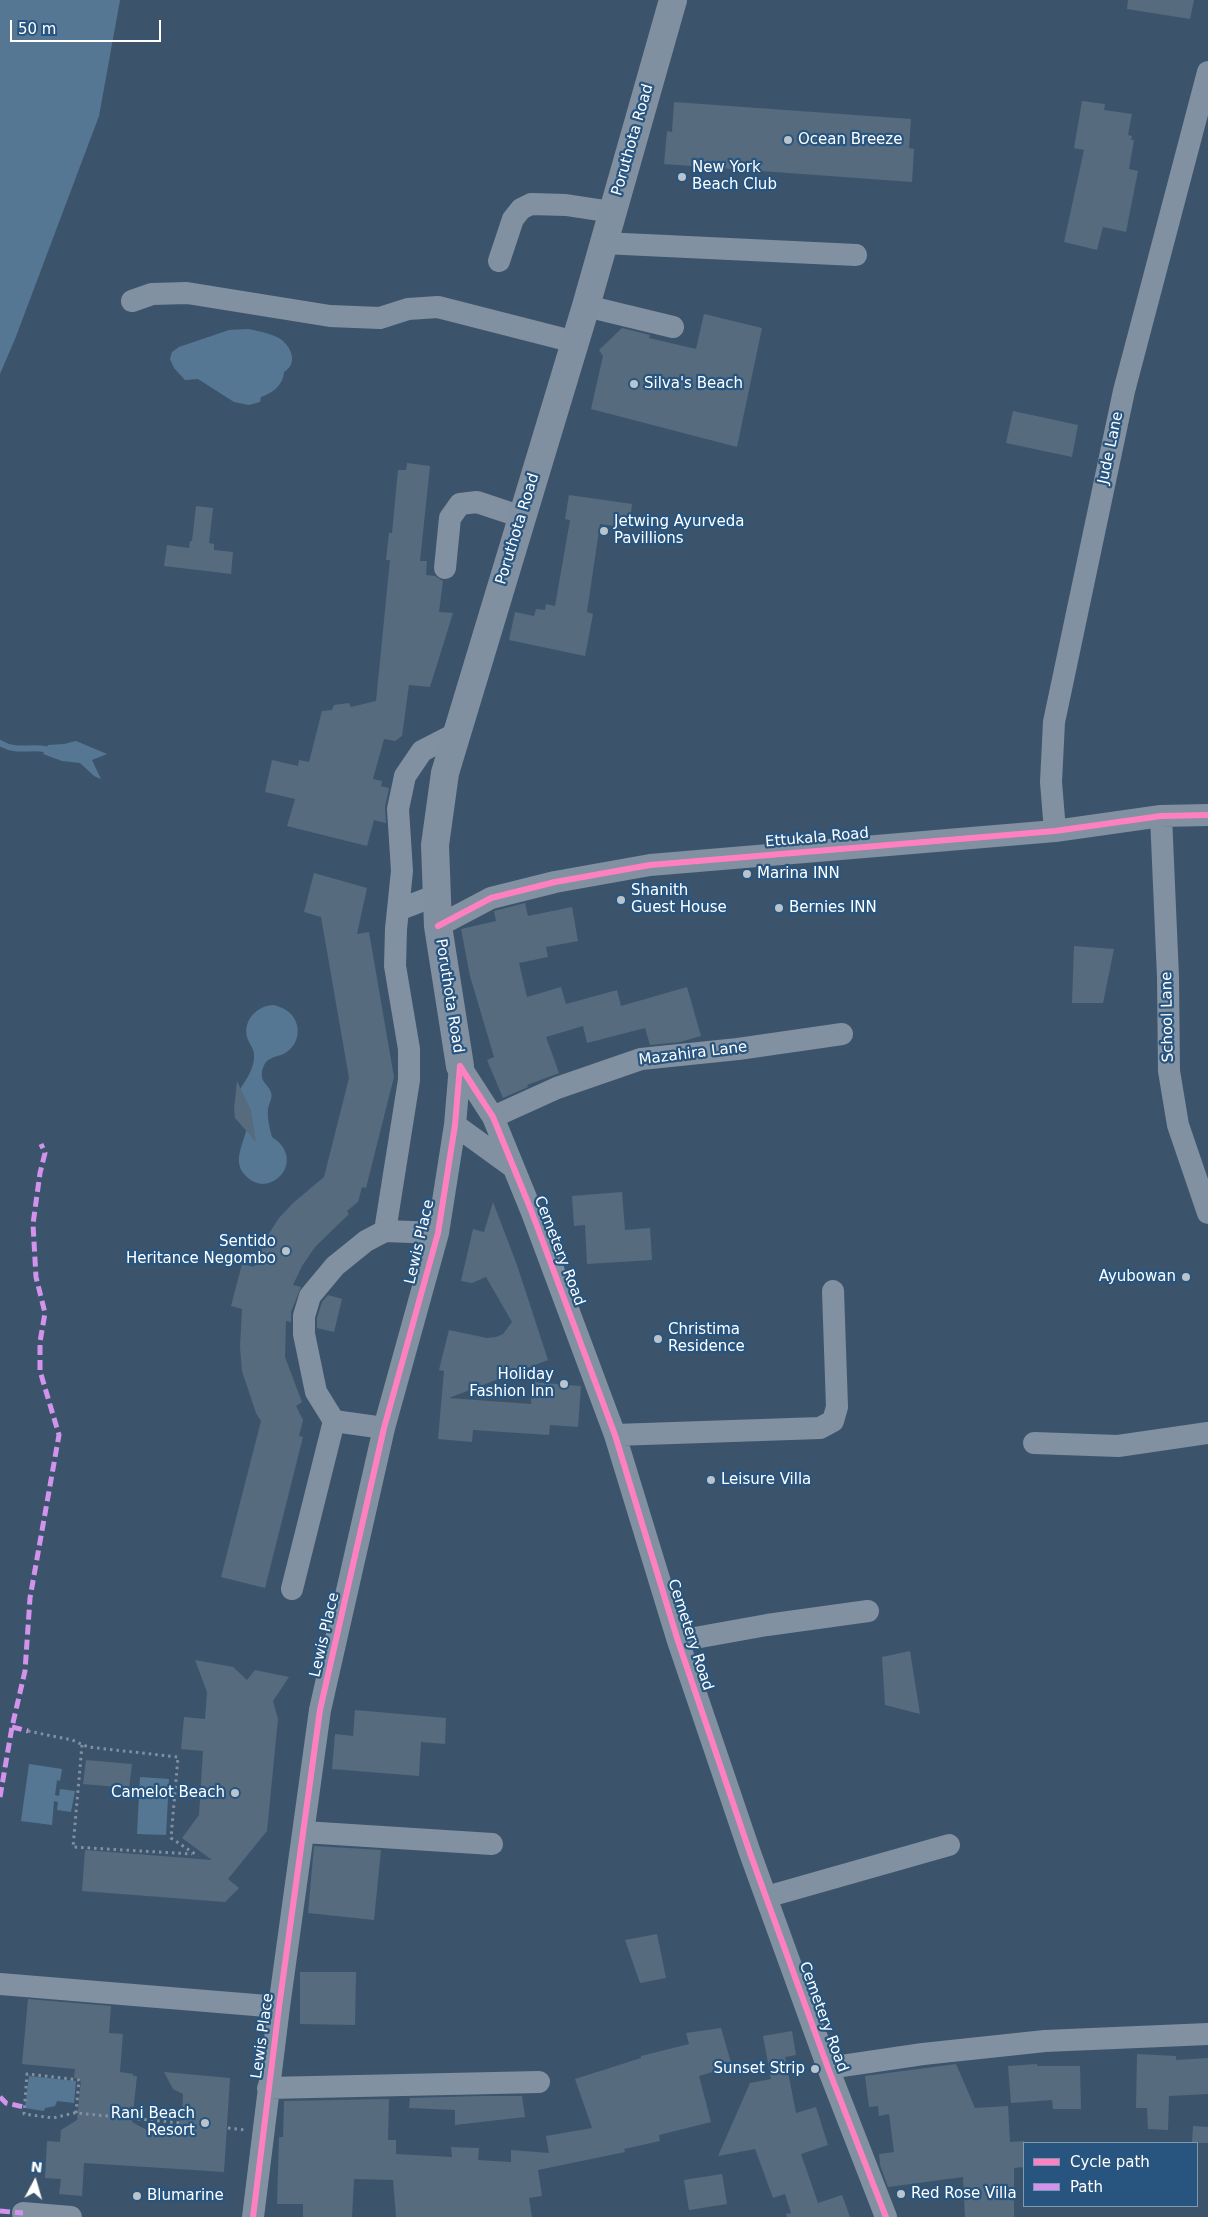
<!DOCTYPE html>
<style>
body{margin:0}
#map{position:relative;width:1208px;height:2217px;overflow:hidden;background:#3c546b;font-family:"DejaVu Sans",sans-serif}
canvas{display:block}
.legend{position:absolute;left:1023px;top:2142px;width:175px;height:65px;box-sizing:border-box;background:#28557f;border:1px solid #7e99b2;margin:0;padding:6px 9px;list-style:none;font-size:15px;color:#fff}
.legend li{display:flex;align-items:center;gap:10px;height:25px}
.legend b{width:25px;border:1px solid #7e99b2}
.north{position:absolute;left:10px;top:2157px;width:50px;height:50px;-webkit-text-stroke:4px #28557f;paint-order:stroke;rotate:6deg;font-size:14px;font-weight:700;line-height:20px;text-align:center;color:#fff}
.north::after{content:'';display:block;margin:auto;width:18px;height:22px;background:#fff;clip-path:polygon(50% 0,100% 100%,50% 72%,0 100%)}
.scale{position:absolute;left:10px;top:20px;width:151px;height:22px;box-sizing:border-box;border:2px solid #fff;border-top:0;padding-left:6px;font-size:15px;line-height:18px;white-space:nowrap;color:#fff;-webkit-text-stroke:4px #28557f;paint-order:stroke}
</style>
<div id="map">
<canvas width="1208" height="2217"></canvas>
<ul class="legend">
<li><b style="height:6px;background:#ff80c0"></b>Cycle path</li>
<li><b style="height:6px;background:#d193ec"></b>Path</li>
</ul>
<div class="north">N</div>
<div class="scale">50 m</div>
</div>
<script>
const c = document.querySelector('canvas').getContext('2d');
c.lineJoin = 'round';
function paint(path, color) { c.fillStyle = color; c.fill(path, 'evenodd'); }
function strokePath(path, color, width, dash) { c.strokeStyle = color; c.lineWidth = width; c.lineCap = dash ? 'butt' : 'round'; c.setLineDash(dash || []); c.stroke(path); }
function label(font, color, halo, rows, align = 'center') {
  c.font = font + ' "DejaVu Sans",sans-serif'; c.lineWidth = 4.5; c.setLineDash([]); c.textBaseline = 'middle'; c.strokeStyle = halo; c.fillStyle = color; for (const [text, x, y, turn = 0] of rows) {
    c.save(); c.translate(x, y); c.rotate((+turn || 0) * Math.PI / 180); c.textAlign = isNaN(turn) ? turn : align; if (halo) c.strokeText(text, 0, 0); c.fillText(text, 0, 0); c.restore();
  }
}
const water = new Path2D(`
 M0,0H120L99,116L15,339L0,374Z
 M248,329C258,331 274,334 282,340C293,350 297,364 284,372C283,385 273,393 261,397L260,402L249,405L234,402L198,379L185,380L174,368L170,359L172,352L179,347L229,330Z
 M76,741L107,754L92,760L101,779L94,776L80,763L62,761L43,754L48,745L64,744Z
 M273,1005C282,1007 291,1011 295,1020C302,1033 295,1050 281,1055C277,1056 273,1057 270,1059C265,1061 263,1067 262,1072C260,1082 268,1084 271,1092C273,1099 268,1104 268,1110C267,1119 270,1129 272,1137C308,1160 270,1201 246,1176C230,1161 246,1141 247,1125C248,1115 241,1101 239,1091C245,1081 255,1068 254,1055C254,1048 249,1044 247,1037C243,1020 257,1006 273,1005Z
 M29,1764L62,1769L60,1781L57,1780L55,1795L59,1796L60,1789L75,1791L71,1812L57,1810L58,1802L54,1801L52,1825L21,1821Z
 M140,1777L169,1779L166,1835L137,1834Z
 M29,2076L76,2081L74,2103L57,2101L55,2106L45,2108L44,2111L25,2108Z`);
const stream = new Path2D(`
 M0,743C18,753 27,746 45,749`);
const building = new Path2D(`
 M1128,0H1194L1190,19L1127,9Z
 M1082,101L1105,104L1104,110L1132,114L1128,135L1132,136L1131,140H1134L1129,169L1138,171L1126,232L1103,227L1097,250L1064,242L1084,150L1074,148Z
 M674,102L911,119L909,148L914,149L912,182L664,164L667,131L672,132Z
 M704,314L762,328L737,447L591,409L603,356L599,350L622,328L650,335L649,338L696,349Z
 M1013,411L1078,425L1072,457L1006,443Z
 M407,463L430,466L420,561H427L426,575L435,576L443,581L439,612L453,613L430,687L409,685L402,736L395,741L384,739L373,779L382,781L381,786L389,788L385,807L386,823L374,820L367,846L287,826L295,799L265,792L272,760L298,766L299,760L309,762L322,711L332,710L334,705L349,703L351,707L376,701L390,560H386L389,533H392L398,470H406Z
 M569,495L632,504L629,528L600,524L587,612L593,614L585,656L509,640L515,612L534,616L536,609L545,610L546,604L555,606L570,520L565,519Z
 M196,506L213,508L209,543L214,544V550L233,552L231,574L164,566L167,545L189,548L190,541H192Z
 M314,873L367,888L357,934L369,932L394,1077L366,1188L362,1187L358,1202L347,1211L349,1214L315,1247L302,1266L293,1285L301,1287L291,1312V1322L286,1321L285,1357L302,1402L296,1406L303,1420L299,1436L303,1437L265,1588L221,1577L261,1421L256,1413L242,1371L240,1347L242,1309L231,1306L242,1264L254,1267L266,1238L279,1218L293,1203L324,1177L349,1078L321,917L304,912Z
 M525,903L528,916L572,907L578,941L546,947L548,957L519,963L527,997L561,987L566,1004L617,990L621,1006L687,987L701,1036L680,1042L650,1045L645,1028L587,1043L583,1026L546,1037L559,1073L527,1085L528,1087L503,1098L487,1060L494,1057L470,976L461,929L496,921L494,911Z
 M1074,946L1114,949L1103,1003H1072Z
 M237,1081L251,1110L256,1142L235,1118L234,1109Z
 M622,1192L625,1230L650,1228L652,1260L587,1264L585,1225L574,1226L572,1196Z
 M493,1202L517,1265L548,1360L449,1398L531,1404L532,1382L581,1386L578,1427L550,1425L549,1435L473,1430L472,1442L438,1439L444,1371L439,1370L449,1330L487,1338L496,1337L503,1334L512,1322L486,1277L472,1283L461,1281L473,1229L484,1232Z
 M328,1295L342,1299L334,1332L317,1328V1318L322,1302Z
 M910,1651L920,1714L885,1705L882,1657Z
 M195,1660L233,1667L247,1680L255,1670L289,1677L273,1701L278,1719L267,1831L228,1879L239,1888L225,1902L82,1891L85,1850L212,1860L182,1838L199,1815L203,1751L181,1749L184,1717L205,1719L207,1692Z
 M355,1710L446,1718L445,1744L421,1742L419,1776L332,1769L335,1734L353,1736Z
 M86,1760L132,1764L129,1788L83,1784Z
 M314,1846L381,1850L374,1920L308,1913Z
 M657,1934L666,1978L640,1983L625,1940Z
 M300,1972H356L355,2025L300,2024Z
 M28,1999L111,2006L109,2033L123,2034L120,2072L133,2074V2076H137L132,2122L154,2134L158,2129L169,2136L182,2118L183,2094L173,2089L164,2072L230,2078L224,2172L84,2163L82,2196L59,2194L61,2179L45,2178L47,2141L60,2142L61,2130L77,2120L81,2079L74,2078L75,2069L22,2064Z
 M721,2028L732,2066L699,2076L711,2122L659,2135L660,2141L624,2149L625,2152L538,2170L542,2196L529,2198L532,2217H396L393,2180L354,2179L352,2217H303V2204H277L279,2137H283L284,2101L389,2099L388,2140H396V2154L452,2157L451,2147L479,2148L478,2160L511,2162V2150L549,2153L546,2136L592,2128L575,2079L641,2058V2056L689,2044L686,2033Z
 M792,2031L796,2055L785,2057L796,2113L816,2107L828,2145L801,2154L818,2203L842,2195L850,2217H787L786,2214L791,2213L785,2194L773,2198L755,2149L718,2156L750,2083L771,2079L763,2036Z
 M1137,2054L1176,2056V2060L1208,2058V2094L1169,2096L1168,2130L1148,2129L1147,2108H1136Z
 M956,2064L975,2108L1008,2106L1010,2142L1024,2141V2167L1014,2168V2217H965L963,2177L888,2187L880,2165L879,2154L894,2152L889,2114L879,2116L878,2106L869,2107L865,2076Z
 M1037,2064V2066H1080L1081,2109H1053L1052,2100L1011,2103L1008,2066Z
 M482,2096H522L525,2117L455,2125V2110L409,2108L410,2098Z
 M1193,2126L1208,2127V2143H1192Z
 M722,2174L727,2204L689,2210L684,2180Z`);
const path = new Path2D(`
 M28,1731L72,1740L88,1747L178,1757L171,1838L198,1856
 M82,1745L73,1847L192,1854
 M76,2113L79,2080L27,2074L24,2114L53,2118L74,2113H76L181,2123
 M228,2128L245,2130`);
const minor = new Path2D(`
 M603,243L856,255
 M499,261L513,219L521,209L531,204L566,205L612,212
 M132,301L152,294L187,293L330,316L380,318L408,309L438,307L575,342
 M586,306L673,327
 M445,568L450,518L460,504L477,502L522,517
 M1161,816L1168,977L1169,1071L1178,1125L1208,1213
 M1055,831L1051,782L1054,722L1124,391L1208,72
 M398,910L437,895
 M438,926L491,898L555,882L650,865L1055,831L1161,816L1208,815
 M460,1066L493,1117L531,1210L615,1435L678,1641L750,1853L828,2068L886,2217
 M493,1117L557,1088L641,1059L738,1049L842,1034
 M455,1125L513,1167
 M385,1231L409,1080V1049L395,966L396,929L402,871L398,809L405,776L422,751L457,733
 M384,1428L334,1421L316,1392L304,1334V1316L310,1296L335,1266L366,1241L385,1231L438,1233
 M615,1435L820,1428L833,1421L837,1407L833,1291
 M1034,1443L1118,1446L1208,1433
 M292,1589L334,1421
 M678,1641L767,1625L868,1611
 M304,1832L492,1844
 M766,1897L949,1845
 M0,1984L279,2007
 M828,2068L923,2054L1045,2041L1208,2034
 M268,2088L539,2082
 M23,2213L71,2217
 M253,2217L279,2007L320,1710L384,1428L438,1233L455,1125L460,1066`);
const major = new Path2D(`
 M460,1066L438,926L435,845L445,773L586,306L673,0`);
const quiet = new Path2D(`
 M12,1727L28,1731
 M0,1797L12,1727L25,1671L30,1598L59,1435L40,1371V1342L45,1313L36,1277L33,1224L40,1173L45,1153L41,1144
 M0,2097L6,2103L24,2107
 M0,2211L23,2213`);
const cycleway = new Path2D(`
 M438,926L491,898L555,882L650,865L1055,831L1161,816L1208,815
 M460,1066L493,1117L531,1210L615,1435L678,1641L750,1853L828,2068L886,2217
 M253,2217L279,2007L320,1710L384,1428L438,1233L455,1125L460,1066`);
const markers = [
 [788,140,5,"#bbc3cb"],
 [682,177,5,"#bbc3cb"],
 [634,384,5,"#bbc3cb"],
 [604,531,5,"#bbc3cb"],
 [747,874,5,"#bbc3cb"],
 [621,900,5,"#bbc3cb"],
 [779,908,5,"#bbc3cb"],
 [286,1251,5,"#bbc3cb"],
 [1186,1277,5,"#bbc3cb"],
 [658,1339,5,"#bbc3cb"],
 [564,1384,5,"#bbc3cb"],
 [711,1480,5,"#bbc3cb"],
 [235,1793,5,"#bbc3cb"],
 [815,2069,5,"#bbc3cb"],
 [205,2123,5,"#bbc3cb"],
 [901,2194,5,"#bbc3cb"],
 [137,2196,5,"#bbc3cb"]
];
const streetNames = [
 ["Poruthota Road",633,140,-74],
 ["Jude Lane",1111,448,-78],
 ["Poruthota Road",518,529,-73],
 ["Ettukala Road",817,838,-5],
 ["Poruthota Road",449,996,81],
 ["School Lane",1168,1017,-91],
 ["Mazahira Lane",693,1054,-7],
 ["Lewis Place",420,1242,-77],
 ["Cemetery Road",559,1251,69],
 ["Lewis Place",325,1635,-77],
 ["Cemetery Road",690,1635,72],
 ["Cemetery Road",823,2017,70],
 ["Lewis Place",263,2036,-82]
];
const poiNames = [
 ["Ocean Breeze",798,140],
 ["New York",692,168],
 ["Beach Club",692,185],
 ["Silva's Beach",644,384],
 ["Jetwing Ayurveda",614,522],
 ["Pavillions",614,539],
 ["Marina INN",757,874],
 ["Shanith",631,891],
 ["Guest House",631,908],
 ["Bernies INN",789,908],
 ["Sentido",276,1242,"right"],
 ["Heritance Negombo",276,1259,"right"],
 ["Ayubowan",1176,1277,"right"],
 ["Christima",668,1330],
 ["Residence",668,1347],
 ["Holiday",554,1375,"right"],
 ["Fashion Inn",554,1392,"right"],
 ["Leisure Villa",721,1480],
 ["Camelot Beach",225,1793,"right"],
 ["Sunset Strip",805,2069,"right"],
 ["Rani Beach",195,2114,"right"],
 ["Resort",195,2131,"right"],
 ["Red Rose Villa",911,2194],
 ["Blumarine",147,2196]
];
paint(water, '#567793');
strokePath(stream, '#567793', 6);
paint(building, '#566b7d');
strokePath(path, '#8191a1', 3, [2.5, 4]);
strokePath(minor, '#8191a1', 22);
strokePath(major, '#8090a0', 28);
strokePath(quiet, '#d193ec', 5, [10, 5]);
strokePath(cycleway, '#ff80c0', 6);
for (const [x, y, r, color] of markers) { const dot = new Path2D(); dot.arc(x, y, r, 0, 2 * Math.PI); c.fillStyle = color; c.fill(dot); strokePath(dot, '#28557f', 2); }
label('15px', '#fff', '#28557f', streetNames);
label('15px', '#fff', '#28557f', poiNames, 'left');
</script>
